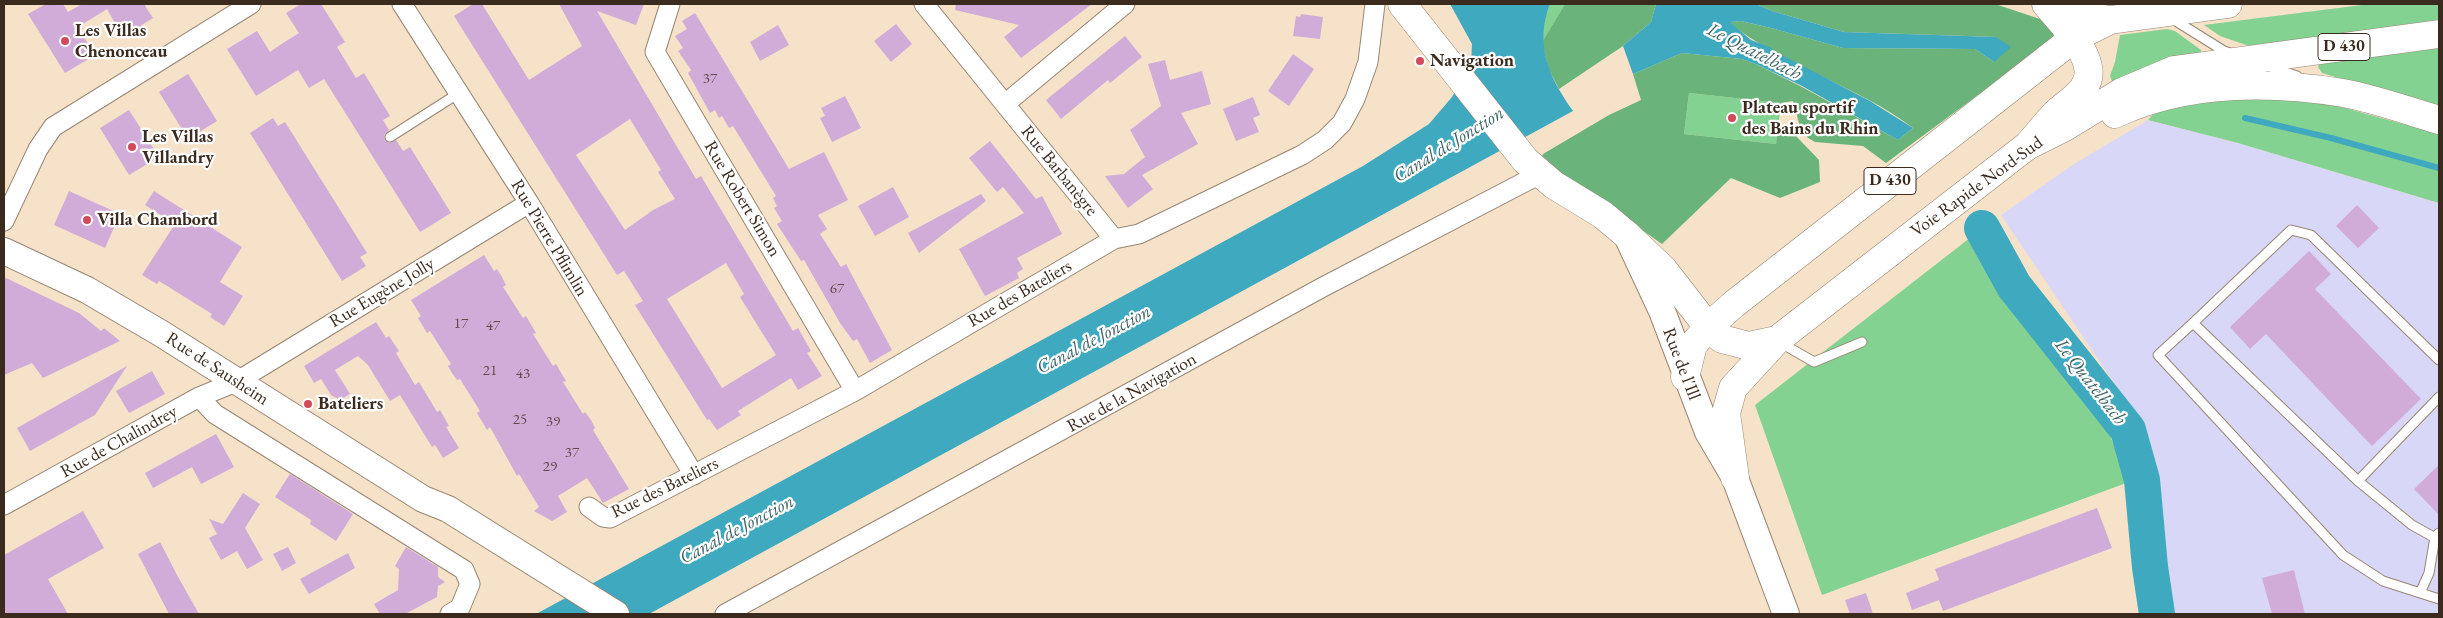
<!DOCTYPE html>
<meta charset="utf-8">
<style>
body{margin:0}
#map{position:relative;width:2443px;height:618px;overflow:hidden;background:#f5e2c9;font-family:"EB Garamond",serif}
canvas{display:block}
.frame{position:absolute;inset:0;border:5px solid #3b2a1e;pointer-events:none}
</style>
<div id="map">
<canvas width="2443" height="618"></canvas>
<div class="frame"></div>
</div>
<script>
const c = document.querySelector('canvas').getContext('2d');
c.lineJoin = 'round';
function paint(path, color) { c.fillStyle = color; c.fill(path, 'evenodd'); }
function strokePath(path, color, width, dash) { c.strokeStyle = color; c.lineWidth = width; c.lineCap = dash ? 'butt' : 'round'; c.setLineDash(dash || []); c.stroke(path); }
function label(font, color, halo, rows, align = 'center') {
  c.font = font + ' "EB Garamond",serif'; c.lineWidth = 4.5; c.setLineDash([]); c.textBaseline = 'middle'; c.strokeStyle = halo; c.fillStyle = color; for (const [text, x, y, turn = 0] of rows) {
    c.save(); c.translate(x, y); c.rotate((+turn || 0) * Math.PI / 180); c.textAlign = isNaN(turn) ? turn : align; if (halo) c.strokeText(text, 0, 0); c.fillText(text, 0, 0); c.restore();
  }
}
const built = new Path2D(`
 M2148,120L2238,143L2439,203V614H2169L2165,557L2127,402L2001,215L2074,164Z`);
const green = new Path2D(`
 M1550,4H1565L1542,42L1544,20Z
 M2370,4H2439V22L2249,46L2220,36L2204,25Z
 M2167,29L2175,31L2201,50V53L2115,82L2112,81L2110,76L2115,62L2120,35Z
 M2439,47V108L2322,73L2318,67L2319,64Z
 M1689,93L1781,103L1776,144L1684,134Z
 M2305,97L2439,134V203L2238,143L2148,120L2162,103L2187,98Z
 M1975,234L2007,295L2102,416L2129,482L1822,595L1755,405Z`);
const forest = new Path2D(`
 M1565,4H1656L1651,22L1623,46L1559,89L1548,68L1542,42Z
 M1756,4H1995L2049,22L2055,38L1886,163L1863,146L1815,142L1808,138L1800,127L1793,101L1781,103L1689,93L1684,134L1776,144L1777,135L1794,134L1819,160L1820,182L1780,198L1731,178L1662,244L1541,159L1543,154L1609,115L1641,100L1633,74L1682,53L1742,59L1756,64L1804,88L1898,140L1913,128C1857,85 1783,67 1729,22L1741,21L1771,28L1843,48L1975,49L1994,62L1996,37L1844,32L1772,11Z`);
const water = new Path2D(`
 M1450,4H1550C1534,45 1549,77 1573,111L649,614H536L1363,166L1429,124L1452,97L1471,63L1472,44Z
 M1656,4H1756L1772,11L1844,32L1996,37L2011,47L1994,62L1975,49L1843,48L1771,28L1741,21L1730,22L1751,40L1772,48V50L1870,101L1913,128L1898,140L1802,86L1756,64L1742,59L1682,53L1633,74L1623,46L1651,22Z`);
const stream = new Path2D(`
 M2245,118L2331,138L2439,168`);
const river = new Path2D(`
 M1982,228L2014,286L2128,430L2142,480L2150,567L2157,614`);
const building = new Path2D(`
 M46,4H63L68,12L82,4H144L153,18L123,37L107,9L78,27L95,55L65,73L28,14Z
 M301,4H321L345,42L337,47L356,78L364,73L390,116L383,120L389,130L384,135L385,140L390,143L396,140L403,151L410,147L451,213L420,232L324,79L309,88L298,70L256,96L227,49L257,31L270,52L283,43L299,33L286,13Z
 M473,4H482L529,80L582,46L559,4H644L636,25L597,11L696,179L701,176L793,331L798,328L811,351L807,353L822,376L798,390L791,378L738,411L741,415L717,430L709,419L707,420L635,305L643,301L624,271L617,275L454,16ZM630,119L661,170L658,172L675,199L653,210L625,230L576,155ZM726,263L744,294L740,297L776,355L722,388L667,299Z
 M956,4H1092L1021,58L1004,37L1019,25L955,10Z
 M695,13L789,169L824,152L848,200L818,215L827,229L820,234L841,267L846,264L892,350L870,363L857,339L853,341L840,323L804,260L801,261L777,224L782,221L774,208L777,206L773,198L776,196L733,126L729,128L722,116L719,118L715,110L710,113L688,73L691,70L678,51L683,48L675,36L687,29L682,21Z
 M1301,14L1323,17L1320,39L1293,36L1296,16L1300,17Z
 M896,24L912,44L891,62L874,41Z
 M778,25L789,45L760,61L750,42Z
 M1125,36L1142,57L1110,83L1108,80L1061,119L1046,100Z
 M1293,54L1314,69L1289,106L1268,91Z
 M1165,60L1170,80L1202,71L1211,104L1181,113L1198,144L1142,175L1153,189L1128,208L1105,176L1124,174L1145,157L1130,130L1161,106L1148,64Z
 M188,74L217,121L188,139L159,92Z
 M845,96L861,128L832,142L820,118L825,116L821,108Z
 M1253,97L1260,115L1253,118L1259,132L1236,141L1223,109Z
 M129,110L159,157L129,175L100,128Z
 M273,118L278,126L285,122L367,253L360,257L366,266L342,281L250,133Z
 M990,141L1036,199L1042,196L1062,234L1017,258L1023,269L1017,273L1019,278L985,296L959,249L1024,213L1003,187L997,192L969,158Z
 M893,187L909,217L875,236L858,206Z
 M69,191L120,214L105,248L54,225Z
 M154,191L242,247L220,282L243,296L224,326L210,317L212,314L159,281L157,284L142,275L175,224L145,205Z
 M981,194L986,201L919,253L908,233Z
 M2357,205L2379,228L2358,248L2336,226Z
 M2309,251L2331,274L2315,289L2421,399L2372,446L2266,334L2250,349L2230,327Z
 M484,255L494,271L497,269L502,277L506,285L503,287L523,318L526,316L536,333L533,334L553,366L556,364L566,381L563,382L583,414L585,412L591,420L595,428L593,430L629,489L603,503L587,478L558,496L567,512L552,521L534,511L539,507L519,474L517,476L490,427L487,430L477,413L480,411L460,379L457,380L452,373L448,366L451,364L430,331L427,333L418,318L421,316L411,300Z
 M4,277L79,313L101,331L104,328L120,341L43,378L32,363L4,375Z
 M376,322L386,338L389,336L399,351L396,353L415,385L419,382L437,412L440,410L449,426L446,427L459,448L443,458L435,445L432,447L400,395L390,401L368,365L358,356L335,370L350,394L340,400L331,395L321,379L314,383L304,366Z
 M127,366L95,415L30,451L17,428Z
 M152,371L165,394L129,413L116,391Z
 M216,434L234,467L201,484L192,467L153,488L145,473Z
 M2439,465V515L2414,489Z
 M290,474L353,514L336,541L310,524L311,520L275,497Z
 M243,493L260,504L245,528L263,560L247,569L237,551L221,560L209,538L217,534L209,519L223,524Z
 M2097,508L2112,548L1943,611L1939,600L1912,610L1906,593L1939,580L1935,569Z
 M83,511L104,548L48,579L68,614H4V555Z
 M160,542L177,575L199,614H169L138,554Z
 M288,547L296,563L282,571L273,554Z
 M406,547L438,567V577L445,582L438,586L437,597L405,614H380L374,604L398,590L399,569L395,566Z
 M348,553L355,568L309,594L300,579Z
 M2294,570L2305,614H2272L2262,578Z
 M1866,593L1873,614H1850L1845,600Z`);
const lane = new Path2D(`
 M2171,18L2224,51L2233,54
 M2267,66L2297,76
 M390,137L459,93
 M2193,323L2291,230L2311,235L2439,360
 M1781,343L1814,362L1862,342
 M2439,397L2358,481L2193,323L2158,355L2343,555L2383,581L2439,599
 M2358,481L2412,525L2439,540
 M2420,593L2429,573L2435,537L2439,533`);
const street = new Path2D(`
 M402,4L529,203L694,475
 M670,4L655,52L855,391
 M924,4L1114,239
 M1005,104L1125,4
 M4,221L38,149L53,127L251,4
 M199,397L215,414L464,570L470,584L460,608L450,614
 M4,505L199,397L236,382L529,203
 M589,507L603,517L610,518L855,391L1114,239L1139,234L1302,155L1325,140L1342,123L1355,99L1368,62L1375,4
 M725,614L1323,287L1540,174`);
const secondary = new Path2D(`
 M1627,236L1662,311L1708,432L1735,478L1786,614
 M4,251L87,290L162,334L423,499L448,509L616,614`);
const primary = new Path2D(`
 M1402,4L1525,160L1554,185L1603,215L1627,235
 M2027,146C2036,136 2045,125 2055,114C2068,101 2093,90 2088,67C2084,45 2060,21 2046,4`);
const highway = new Path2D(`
 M2058,4L2085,16L2110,20
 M2115,114C2185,81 2268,81 2343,93C2376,99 2408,111 2439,120
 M1627,235L1663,269L1708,327L1722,339L1749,346L1777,340
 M1685,377L1693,345L1708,327L1734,304L2074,38L2110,20L2228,4
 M1735,478L1726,413L1733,388L1777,340L2027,146L2063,128L2122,92L2174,70L2439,34`);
const markers = [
 [65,41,5,"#d1495b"],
 [1420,61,5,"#d1495b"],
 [1732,118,5,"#d1495b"],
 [132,147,5,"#d1495b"],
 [87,220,5,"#d1495b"],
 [308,404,5,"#d1495b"]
];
const numberNames = [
 ["37",710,79],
 ["67",837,289],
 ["17",461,324],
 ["47",493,326],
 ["21",490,371],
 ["43",523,374],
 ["25",520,420],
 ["39",553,422],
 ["37",572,453],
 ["29",550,467]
];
const shields = [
 [2344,47,52],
 [1890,181,52]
];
const shieldNames = [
 ["D 430",2344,47],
 ["D 430",1890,181]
];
const poiNames = [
 ["Les Villas",75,31],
 ["Chenonceau",75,52],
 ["Navigation",1430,61],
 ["Plateau sportif",1742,108],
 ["des Bains du Rhin",1742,129],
 ["Les Villas",142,137],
 ["Villandry",142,158],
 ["Villa Chambord",97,220],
 ["Bateliers",318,404]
];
const streetNames = [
 ["Rue Barbanègre",1059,171,51],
 ["Voie Rapide Nord-Sud",1977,187,-36],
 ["Rue Robert Simon",742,199,59],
 ["Rue Pierre Pflimlin",549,238,59],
 ["Rue Eugène Jolly",382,293,-31],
 ["Rue des Bateliers",1020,294,-30],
 ["Rue de l'Ill",1681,364,69],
 ["Rue de Sausheim",217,369,33],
 ["Rue de la Navigation",1132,393,-29],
 ["Rue de Chalindrey",119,442,-29],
 ["Rue des Bateliers",665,488,-26]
];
const waterNames = [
 ["Le Quatelbach",1754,52,27],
 ["Canal de Jonction",1449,145,-32],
 ["Canal de Jonction",1094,340,-28],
 ["Le Quatelbach",2090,382,52],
 ["Canal de Jonction",737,530,-28]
];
paint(built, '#d8d7f8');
paint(green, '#83d292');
paint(forest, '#6ab47c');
paint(water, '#3fa9bf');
strokePath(stream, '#3fa9bf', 6);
strokePath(river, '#3fa9bf', 36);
paint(building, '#d2acd8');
strokePath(lane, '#988674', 11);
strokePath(street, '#988674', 21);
strokePath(secondary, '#988674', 28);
strokePath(primary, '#988674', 29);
strokePath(highway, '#988674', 29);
strokePath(lane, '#fff', 9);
strokePath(street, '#fff', 19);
strokePath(secondary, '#fff', 26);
strokePath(primary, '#fff', 28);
strokePath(highway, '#fff', 28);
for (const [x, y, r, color] of markers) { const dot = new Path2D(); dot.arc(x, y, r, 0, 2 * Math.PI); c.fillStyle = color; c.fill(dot); strokePath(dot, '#fff', 2); }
label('15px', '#614a4c', null, numberNames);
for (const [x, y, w] of shields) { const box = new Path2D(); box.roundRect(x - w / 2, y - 13.5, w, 27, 4); c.fillStyle = '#fff'; c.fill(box); strokePath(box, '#3b2a1e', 1); }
label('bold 16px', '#3b2a1e', null, shieldNames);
label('bold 18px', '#3b2a1e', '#fff', poiNames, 'left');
label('18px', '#3b2a1e', '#fff', streetNames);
label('italic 19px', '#3d6366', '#fff', waterNames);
</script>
